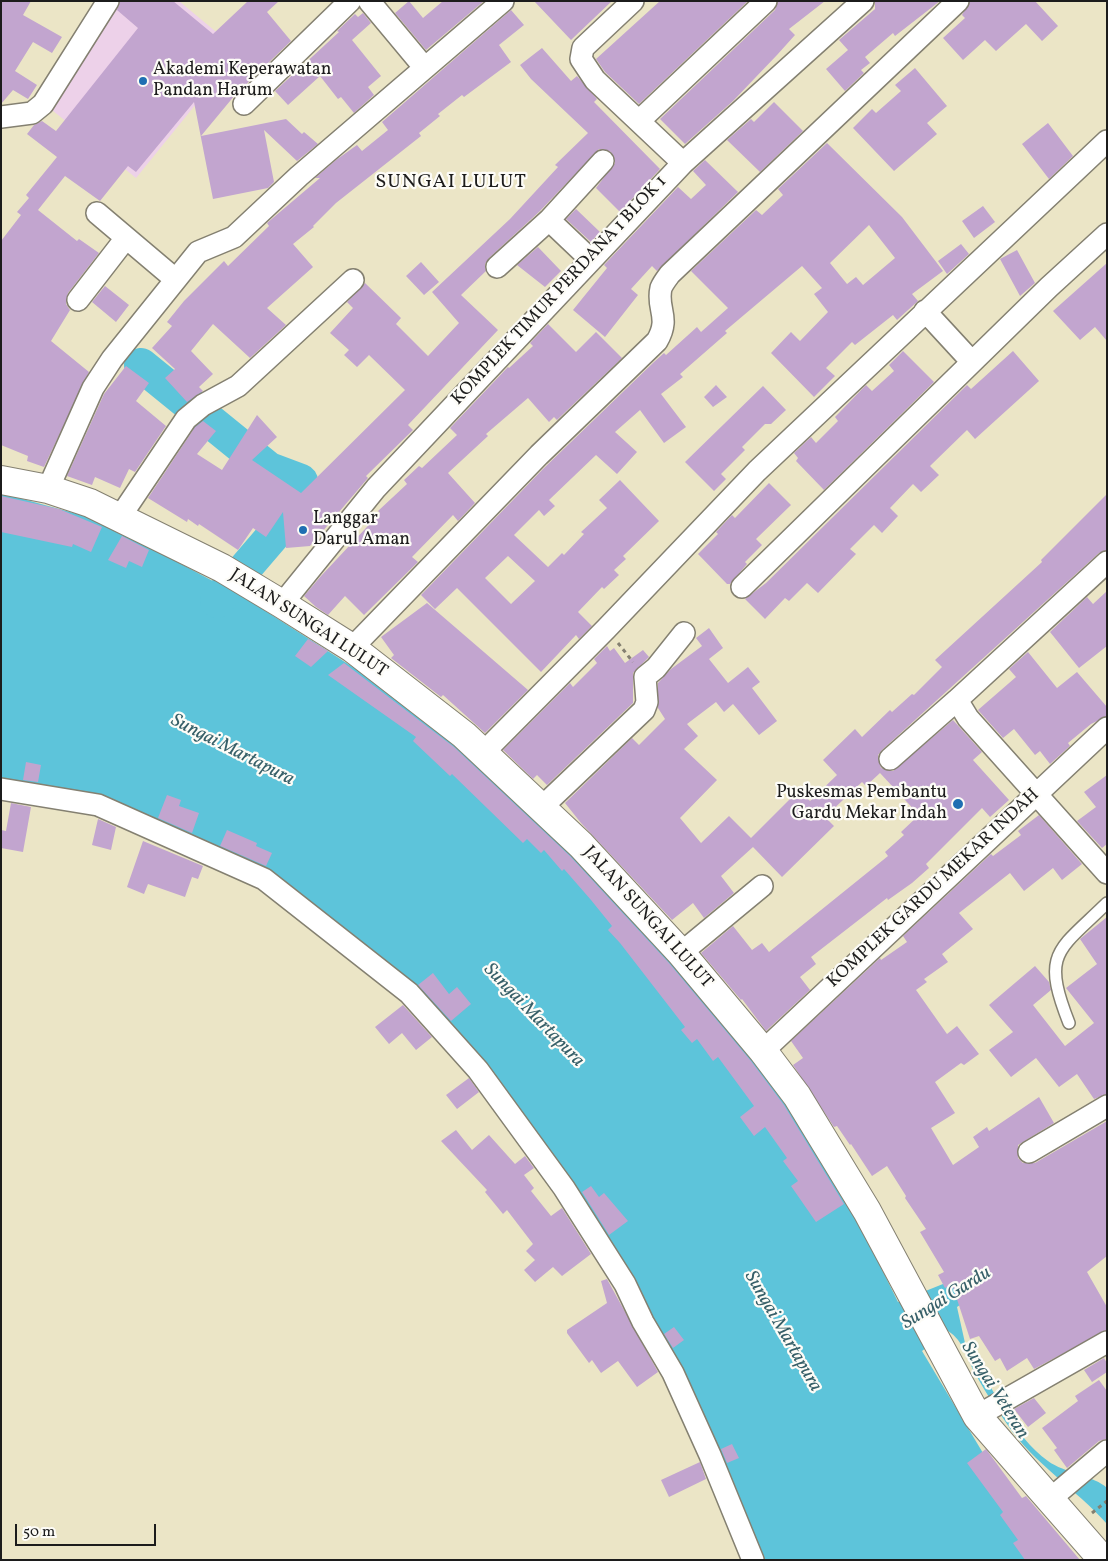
<!DOCTYPE html>
<style>
body{margin:0}
#map{position:relative;width:1108px;height:1561px;overflow:hidden;background:#ebe5c6;font-family:Vollkorn,serif}
canvas{display:block}
.frame{position:absolute;inset:0;border:2px solid #1c1c1c;pointer-events:none}
.scale{position:absolute;left:15px;top:1524px;width:141px;height:22px;box-sizing:border-box;border:2px solid #1c1c1c;border-top:0;padding-left:6px;font-size:15px;line-height:18px;white-space:nowrap;color:#1c1c1c;-webkit-text-stroke:4px #fdfcf7;paint-order:stroke}
</style>
<div id="map">
<canvas width="1108" height="1561"></canvas>
<div class="frame"></div>
<div class="scale">50 m</div>
</div>
<script>
const c = document.querySelector('canvas').getContext('2d');
c.lineJoin = 'round';
function paint(path, color) { c.fillStyle = color; c.fill(path, 'evenodd'); }
function strokePath(path, color, width, dash) { c.strokeStyle = color; c.lineWidth = width; c.lineCap = dash ? 'butt' : 'round'; c.setLineDash(dash || []); c.stroke(path); }
function label(font, color, halo, rows, align = 'center') {
  c.font = font + ' Vollkorn,serif'; c.lineWidth = 4.5; c.setLineDash([]); c.textBaseline = 'middle'; c.strokeStyle = halo; c.fillStyle = color; for (const [text, x, y, turn = 0] of rows) {
    c.save(); c.translate(x, y); c.rotate((+turn || 0) * Math.PI / 180); c.textAlign = isNaN(turn) ? turn : align; if (halo) c.strokeText(text, 0, 0); c.fillText(text, 0, 0); c.restore();
  }
}
const built = new Path2D(`
 M121,1H179L239,51L136,178L52,110Z`);
const water = new Path2D(`
 M1,493L81,515L88,514L250,601L429,716L603,876L698,987L831,1166L898,1302L943,1284L978,1264L1005,1273L957,1307L965,1343H969C985,1379 1015,1438 1048,1461C1064,1473 1095,1476 1107,1488V1524C1076,1489 1033,1463 1007,1424C996,1408 985,1392 976,1375C967,1359 964,1341 948,1331L922,1351L1023,1520L1038,1560H757L679,1372L446,1027L210,847L1,783Z`);
const river = new Path2D(`
 M141,365L269,469L301,481V503L217,601`);
const building = new Path2D(`
 M1,1H31L23,15L62,37L52,53L33,42L15,71L37,85L28,99L13,90L1,104Z
 M120,1H173L213,34L248,1H279L267,12L291,41L235,95L201,136L286,119L302,134L304,132L318,144L297,161L264,130L274,182L268,188L213,199L194,102L136,172L128,166L100,201L65,176L38,210L77,241L79,239L99,253L68,293L66,304L70,310L51,341L89,372L44,467L27,461L28,456L1,445V241L21,215L17,212L29,198L26,195L57,157L27,134L34,125L42,121L56,131L138,28L117,10Z
 M409,1L423,18L443,1H484L426,50L395,13Z
 M534,1H612L571,40Z
 M660,1H748L639,104L605,72L596,59Z
 M778,1H825L789,29L795,35L777,55L733,101L685,144L660,119L775,10Z
 M875,1H940L895,36L893,33L865,57L870,63L861,70L864,73L845,91L826,69L848,50L839,40L875,9Z
 M970,1H1035L1058,26L1042,41L1026,24L996,51L985,40L963,60L943,38L965,18L962,15Z
 M511,10L524,25L499,45L511,62L464,97L462,95L438,114L440,116L419,133L421,136L336,203L313,226L314,227L293,244L313,267L267,308L286,325L250,358L213,324L191,351L213,374L199,387L203,391L187,402L165,378L175,369L152,348L172,326L167,322L184,301L224,261L228,266L269,226L267,223L320,178H315L336,160L357,145L362,151L388,130L382,122Z
 M363,13L371,23L352,40L381,76L368,87L374,95L354,113L341,97L338,99L320,76L288,105L275,91L339,32L337,31L355,14L358,17Z
 M542,48L571,81L577,76L597,99L594,102L660,169L620,212L596,188L615,163L611,152L599,149L540,211L489,258L485,264L486,271L461,295L498,330L408,425L413,430L366,476L368,478L310,546L286,548L283,512L266,537L253,528L238,550L199,524L198,526L188,519L187,522L148,498L195,427L203,421L216,431L197,454L222,470L257,415L277,437L252,460L301,493L405,390L369,355L357,367L344,355L349,350L330,333L353,308L347,302L365,283L401,318L396,324L428,356L459,323L432,292L510,219L558,167L555,165L588,133L531,79L520,65Z
 M915,68L947,106L927,123L937,134L894,171L853,128L872,109L876,113L901,91L895,85Z
 M774,102L803,131L760,172L727,140L751,119L754,122Z
 M1048,123L1073,156L1049,179L1022,144Z
 M827,143L902,217L943,271L912,294L918,301L897,320L893,315L855,345L852,342L826,368L835,376L814,397L771,353L791,332L800,341L828,312L814,294L822,288L802,266L725,331L727,333L680,374L683,377L661,394L686,427L664,443L640,410L615,432L637,452L617,474L596,455L549,500L555,506L544,516L539,510L514,535L548,567L562,553L564,555L584,534L581,532L607,508L599,500L620,480L659,521L623,556L626,559L614,570L619,575L604,589L602,587L578,612L592,626L579,639L576,635L541,672L457,588L435,609L421,595L543,469L654,362L664,353L666,355L697,327L701,332L728,308L691,271L756,210L762,215L783,195L778,189ZM869,225L895,258L863,285L856,277L847,284L830,263ZM508,556L535,581L511,604L485,578Z
 M705,160L738,192L657,271L652,266L631,289L638,295L605,337L573,310L607,268L604,265L678,187L691,199L706,185L693,171Z
 M983,206L995,222L974,238L962,221Z
 M576,209L600,232L591,242L566,219Z
 M961,244L969,254L947,274L938,261Z
 M538,247L561,271L545,287L517,265Z
 M1017,250L1035,283L1020,296L1000,259Z
 M421,262L439,282L424,295L406,276Z
 M1107,263V341L1095,327L1080,340L1053,311Z
 M105,286L129,305L116,322L92,302Z
 M548,324L576,352L596,332L622,358L557,420L554,417L549,422L528,398L486,434L488,436L448,473L475,503L458,521L453,515L412,557L418,562L364,615L345,596L328,615L316,607L304,596L321,576L380,513L378,511L407,484L404,480L419,466L422,468L457,435L450,428L508,367L509,368L533,346L530,343Z
 M903,351L934,382L824,490L796,461L798,458L794,453L811,437L816,443L838,421L835,417L866,385L872,391L894,371L889,365Z
 M1013,351L1039,381L975,439L967,430L930,466L939,475L921,492L913,484L890,508L898,516L882,533L874,525L850,549L856,554L818,593L807,583L789,601L785,598L765,619L745,599L766,583L967,385L971,389Z
 M126,366L149,383L136,401L166,426L135,472L129,469L120,488L95,477L92,485L67,476L104,394Z
 M716,385L727,397L713,407L704,397Z
 M763,386L786,410L771,424H765L742,447L745,450L721,474L726,479L714,491L685,462Z
 M769,483L791,505L756,539L762,545L745,562L747,564L730,584H727L698,554L718,534L716,532L732,515L735,518Z
 M1107,494V550L1099,553L882,750L878,755L881,768L893,771L953,720L982,752L973,760L1009,800L990,817L982,808L926,864L929,868L912,883L888,900L887,898L811,957L816,964L800,977L810,990L766,1031L742,999L741,1000L701,953L733,926L752,950L762,943L769,952L888,856L885,852L904,835L901,832L919,815L880,773L866,786L862,782L825,817L834,826L782,877L753,847L721,876L734,893L704,918L693,903L672,920L581,823L565,803L632,738L639,745L665,719L658,708V683L671,669L702,646L696,638L709,628L723,648L709,659L728,683L748,667L760,682L752,688L777,721L759,735L733,704L724,712L716,702L687,724L698,736L684,749L717,780L680,818L701,843L729,816L751,838L799,790L810,801L837,775L823,760L855,729L862,737L890,710L892,712L912,694L914,695L942,667L935,660L1042,562L1041,560Z
 M1,496L59,509L102,527L91,552L73,544L72,547L1,532Z
 M122,536L149,550L142,567L129,561L126,568L108,560Z
 M1107,591V646L1079,668L1050,632L1087,597L1093,604Z
 M427,603L528,690L485,733L443,695L441,697L391,658L394,655L381,637Z
 M308,639L328,651L311,667L295,656Z
 M607,646L610,651L614,648L625,663L643,650L649,657L633,673V703L547,785L537,775L533,779L503,750L570,683L573,687L597,663L594,659Z
 M1028,652L1057,688L1077,672L1107,707V716L1091,724L1068,743L1070,746L1050,764L1040,751L1035,755L1014,729L1003,738L978,710L1016,677L1009,669Z
 M344,663L454,747L570,856L669,963L751,1061L784,1105L844,1204L816,1222L791,1186L798,1181L783,1161L787,1158L765,1127L754,1136L740,1117L754,1106L718,1057L713,1061L697,1039L692,1043L681,1030L685,1027L620,943L608,930L612,926L591,900L564,869L562,871L544,850L541,853L527,839L523,843L452,774L450,776L413,741L416,737L328,675Z
 M26,762L41,765L38,782L23,780Z
 M1107,775V844L1102,848L1077,821L1096,807L1084,792Z
 M167,795L181,800L179,806L199,813L192,833L158,818Z
 M11,803L31,807L23,852L1,848V830L6,831Z
 M1039,815L1082,864L1062,880L1053,868L1024,891L1010,873L959,913L973,929L942,954L948,962L924,979L927,982L916,990L947,1034L957,1026L979,1054L964,1065L961,1063L935,1082L955,1113L931,1128L953,1165L979,1147L973,1137L987,1127L989,1131L1039,1097L1054,1123L1018,1145V1158L1023,1163H1035L1107,1121V1256L1087,1272L1107,1307V1330L1034,1369L1027,1358L1007,1371L1000,1358L995,1361L979,1336L970,1339L952,1284L945,1288L938,1275L944,1272L920,1232L926,1229L905,1198L906,1196L887,1166L872,1176L851,1144L850,1145L837,1126L834,1127L793,1065L803,1058L791,1041L880,958L881,960L907,942L903,936L991,854L993,856L1021,835L1018,831Z
 M98,819L116,827L111,850L92,845Z
 M227,830L257,843L256,846L272,853L266,866L220,846Z
 M143,841L203,866L198,879L192,877L185,897L148,884L144,894L127,887Z
 M1107,917V1094L1094,1099L1077,1074L1059,1087L1036,1058L1011,1077L989,1050L1013,1032L989,1005L1035,966L1049,982L1051,990L1033,1005L1065,1046L1094,1023L1066,988L1097,964L1080,939Z
 M433,973L449,994L457,987L471,1004L451,1021L418,985Z
 M403,1005L432,1037L416,1050L402,1033L389,1044L375,1027Z
 M469,1078L479,1092L457,1109L446,1095Z
 M456,1130L472,1150L489,1135L515,1164L525,1156L534,1168L524,1175L534,1188L531,1191L551,1216L562,1208L591,1254L562,1276L553,1267L535,1282L524,1270L535,1260L526,1251L533,1244L507,1210L503,1214L485,1192L487,1190L441,1141Z
 M591,1186L599,1197L604,1193L628,1221L609,1235L582,1192Z
 M607,1279L658,1372L637,1387L618,1361L601,1373L592,1360L589,1363L567,1333V1330L607,1303L601,1281Z
 M674,1327L684,1340L673,1348L664,1334Z
 M1104,1358L1107,1363V1372L1092,1382L1084,1370Z
 M1099,1380L1107,1391V1439L1099,1441L1067,1468L1054,1450L1057,1448L1042,1428L1078,1401L1075,1396Z
 M1034,1398L1046,1413L1028,1427L1014,1409Z
 M732,1444L739,1458L727,1463L721,1449Z
 M986,1449L1022,1498L1026,1496L1080,1560H1025L1013,1543L1018,1540L1000,1515L1003,1512L967,1463Z
 M700,1462L706,1479L669,1497L661,1480Z`);
const path = new Path2D(`
 M618,643L633,662
 M1092,1513L1107,1501`);
const lane = new Path2D(`
 M1069,1023C1041,952 1058,951 1107,903`);
const street = new Path2D(`
 M369,1L424,67
 M633,1L583,48L581,59L595,80L683,163
 M244,104L350,1
 M1,117L32,113L43,104L108,1
 M639,121L766,1
 M97,213L175,279
 M549,220L590,259
 M497,267L549,220L603,161
 M78,300L126,238
 M925,311L972,362
 M48,489L93,388L112,359L198,252L234,237L299,176L503,1
 M120,517L186,419L203,405L238,386L353,280
 M1107,562L957,700L968,718L1107,873
 M742,587L1049,287L1107,234
 M282,604L376,488L683,163L863,1
 M352,648L539,455L657,341C671,317 656,309 661,288C663,283 667,278 670,274L958,1
 M483,753L606,629L757,471L1107,141
 M890,759L957,700
 M1,789L98,805L264,879L409,993L478,1070L564,1188L625,1284L643,1322L673,1373L710,1455L753,1560
 M542,807L644,710L647,702L645,677L656,668L684,633
 M681,953L762,886
 M763,1051L1107,728
 M1029,1152L1107,1106
 M977,1416L1107,1342
 M1049,1500L1107,1451`);
const primary = new Path2D(`
 M1,480L48,489L90,503L222,568L282,604L352,648L464,735L581,845L681,953L763,1051L797,1096L867,1211L977,1416L1103,1560`);
const markers = [
 [143,81,5,"#1f6fb2"],
 [303,530,5,"#1f6fb2"],
 [958,804,6,"#1f6fb2"]
];
const poiNames = [
 ["Akademi Keperawatan",153,71],
 ["Pandan Harum",153,92],
 ["Langgar",313,520],
 ["Darul Aman",313,541],
 ["Puskesmas Pembantu",947,794,"right"],
 ["Gardu Mekar Indah",947,815,"right"]
];
const streetNames = [
 ["KOMPLEK TIMUR PERDANA 1 BLOK 1",560,291,-47],
 ["JALAN SUNGAI LULUT",308,624,33],
 ["KOMPLEK GARDU MEKAR INDAH",934,889,-43],
 ["JALAN SUNGAI LULUT",647,918,48]
];
const waterNames = [
 ["Sungai Martapura",232,751,27],
 ["Sungai Martapura",533,1016,46],
 ["Sungai Gardu",947,1299,-32],
 ["Sungai Martapura",782,1332,60],
 ["Sungai Veteran",994,1391,58]
];
const quarterNames = [
 ["SUNGAI LULUT",451,183]
];
paint(built, '#edd1e9');
paint(water, '#5dc4da');
strokePath(river, '#5dc4da', 34);
paint(building, '#c2a5cf');
strokePath(lane, '#848071', 14);
strokePath(street, '#848071', 24);
strokePath(primary, '#848071', 30);
strokePath(path, '#848071', 3, [4, 4]);
strokePath(lane, '#fff', 11);
strokePath(street, '#fff', 21);
strokePath(primary, '#fff', 28);
for (const [x, y, r, color] of markers) { const dot = new Path2D(); dot.arc(x, y, r, 0, 2 * Math.PI); c.fillStyle = color; c.fill(dot); strokePath(dot, '#fdfcf7', 2); }
label('18px', '#1c1c1c', '#fdfcf7', poiNames, 'left');
label('18px', '#1c1c1c', '#fdfcf7', streetNames);
label('italic 19px', '#365f68', '#fdfcf7', waterNames);
c.letterSpacing = '1px';
label('20px', '#1c1c1c', '#fdfcf7', quarterNames);
c.letterSpacing = '0px';
</script>
